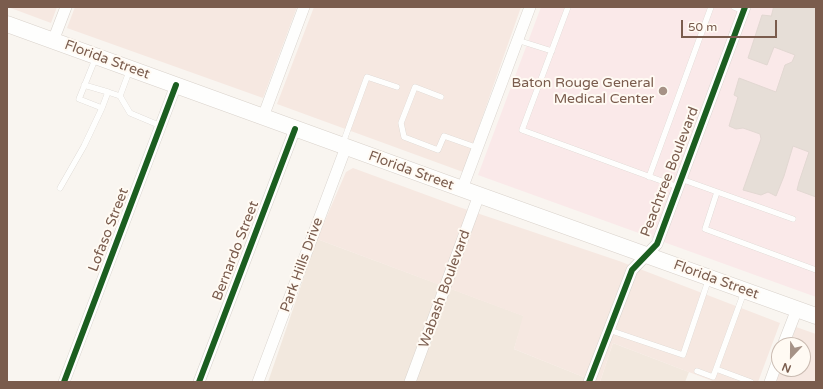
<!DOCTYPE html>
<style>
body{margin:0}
#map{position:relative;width:823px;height:389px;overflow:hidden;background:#f9f5f0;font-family:"Varela Round",sans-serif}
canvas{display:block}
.frame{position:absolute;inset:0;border:8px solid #7a5c4d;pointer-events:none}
.north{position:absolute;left:771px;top:337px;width:40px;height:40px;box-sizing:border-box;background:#fffaf3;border:1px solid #cabbb1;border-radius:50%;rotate:202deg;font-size:11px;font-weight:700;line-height:16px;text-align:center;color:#7a5c4d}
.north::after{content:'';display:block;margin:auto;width:14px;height:18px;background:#a69286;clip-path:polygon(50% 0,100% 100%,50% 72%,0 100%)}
.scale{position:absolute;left:681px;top:20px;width:96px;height:18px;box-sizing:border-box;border:2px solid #7a5c4d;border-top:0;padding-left:5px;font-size:12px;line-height:14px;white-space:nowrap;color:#7a5c4d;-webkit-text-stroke:3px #fffaf3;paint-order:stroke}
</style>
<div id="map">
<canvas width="823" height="389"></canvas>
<div class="frame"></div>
<div class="north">N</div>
<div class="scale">50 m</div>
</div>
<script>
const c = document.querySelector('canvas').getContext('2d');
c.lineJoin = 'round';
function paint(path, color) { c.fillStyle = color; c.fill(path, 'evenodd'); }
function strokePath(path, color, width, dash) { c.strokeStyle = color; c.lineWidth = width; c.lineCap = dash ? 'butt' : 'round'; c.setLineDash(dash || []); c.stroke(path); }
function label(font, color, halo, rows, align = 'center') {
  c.font = font + ' "Varela Round",sans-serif'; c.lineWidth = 4; c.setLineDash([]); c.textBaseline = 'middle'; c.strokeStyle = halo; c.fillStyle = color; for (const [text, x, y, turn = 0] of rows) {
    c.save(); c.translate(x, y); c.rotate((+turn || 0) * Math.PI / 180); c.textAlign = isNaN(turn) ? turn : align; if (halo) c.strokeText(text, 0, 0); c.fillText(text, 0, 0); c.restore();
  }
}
const residential = new Path2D(`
 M317,239L524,316L514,349L596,382H268Z
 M613,343L689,372L685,382H600Z`);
const commercial = new Path2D(`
 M8,7H57L51,23Z
 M75,7H297L263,98L67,28Z
 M314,7H521L463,172L277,104Z
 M353,168L459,207L619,261L780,323L758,382H715L613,343L600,382H596L514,349L523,316L317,239L346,172Z
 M796,327L816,334V382H776L781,369H803V345H790Z`);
const medical = new Path2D(`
 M541,7H816V297L478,175Z`);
const building = new Path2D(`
 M774,7H816V197L797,190L799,182L809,152L793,146L784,176L776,196L768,192L761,195L743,190L761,139L760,134L743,128L736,129L729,126L738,97L734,95L739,78L776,92L785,65L792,62L795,55L774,47L767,65L748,58L762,15L771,16Z`);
const service = new Path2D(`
 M568,7L522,130L678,187
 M734,7L743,11
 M517,40L552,51
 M84,85L108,92L102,108
 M108,92L120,96L130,69
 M120,96L130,113L161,126
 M441,97L415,87L401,123L404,137L438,150L444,136L478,148
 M343,143L367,77L397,87
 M649,177L711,7
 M681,179L793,219
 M60,188L84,146L102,108L79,99L96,57
 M717,192L705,229L816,270
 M744,292L716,369L751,382
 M609,330L683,355L709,278
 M697,371L713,377L716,369`);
const minor = new Path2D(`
 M53,41L66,7
 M263,117L304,7
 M462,189L530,7
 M783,345L797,309
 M64,382L176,85
 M199,382L295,129
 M258,382L346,147
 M410,382L479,195
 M589,382L632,270L657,244L745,7
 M770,382L779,357`);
const secondary = new Path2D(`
 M7,24L479,195L816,316`);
const cycleway = new Path2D(`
 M64,382L176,85
 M199,382L295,129
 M589,382L632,270L657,244L745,7`);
const markers = [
 [663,91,5,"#a69286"]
];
const streetNames = [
 ["Florida Street",107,60,20],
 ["Florida Street",411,171,20],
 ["Peachtree Boulevard",670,172,-69],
 ["Lofaso Street",109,230,-69],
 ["Bernardo Street",236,251,-69],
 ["Park Hills Drive",302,265,-70],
 ["Florida Street",716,280,20],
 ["Wabash Boulevard",445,289,-70]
];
const poiNames = [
 ["Baton Rouge General",654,83],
 ["Medical Center",654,99]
];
paint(residential, '#f2e8de');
paint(commercial, '#f6e8e1');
paint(medical, '#fae9e9');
paint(building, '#e6ded7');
strokePath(building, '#e2d8d2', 1);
strokePath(service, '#d7d1cb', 6);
strokePath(minor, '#d7d1cb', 12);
strokePath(secondary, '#d9d2cb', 17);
strokePath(service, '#fefefd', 5.5);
strokePath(minor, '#fefefd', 11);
strokePath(secondary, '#fefefd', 16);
strokePath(cycleway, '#1b5e20', 6);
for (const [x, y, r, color] of markers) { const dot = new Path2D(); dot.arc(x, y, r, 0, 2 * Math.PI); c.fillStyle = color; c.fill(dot); strokePath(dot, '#fffaf3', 1.5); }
label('14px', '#7a5c4d', '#fffaf3', streetNames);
label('14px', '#7a5c4d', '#fffaf3', poiNames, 'right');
</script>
